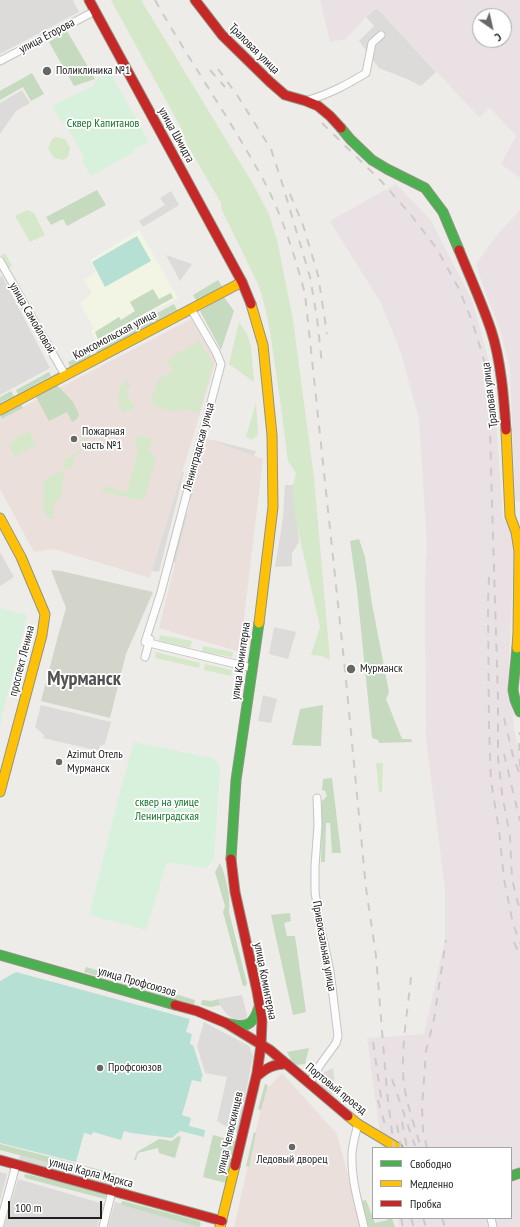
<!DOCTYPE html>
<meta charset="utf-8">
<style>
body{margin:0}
#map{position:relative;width:520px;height:1227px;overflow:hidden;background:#edece8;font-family:"PT Sans Narrow",sans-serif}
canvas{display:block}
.legend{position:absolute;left:372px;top:1147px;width:140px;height:72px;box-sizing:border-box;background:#fff;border:1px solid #a5a5a5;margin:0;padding:5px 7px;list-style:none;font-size:12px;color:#1f1f1f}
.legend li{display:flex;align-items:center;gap:8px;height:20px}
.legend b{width:20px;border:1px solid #a5a5a5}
.north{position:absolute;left:472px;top:8px;width:40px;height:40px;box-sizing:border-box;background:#fff;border:1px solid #a5a5a5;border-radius:50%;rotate:146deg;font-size:11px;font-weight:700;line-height:16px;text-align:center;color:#1f1f1f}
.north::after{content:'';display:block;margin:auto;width:14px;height:18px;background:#676765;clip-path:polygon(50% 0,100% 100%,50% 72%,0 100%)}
.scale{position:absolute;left:8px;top:1201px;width:94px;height:18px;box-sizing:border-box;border:2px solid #1f1f1f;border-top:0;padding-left:5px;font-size:12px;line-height:14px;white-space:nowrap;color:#1f1f1f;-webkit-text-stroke:3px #fff;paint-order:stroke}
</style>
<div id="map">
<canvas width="520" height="1227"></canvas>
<ul class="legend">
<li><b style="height:5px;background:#4caf50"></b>Свободно</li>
<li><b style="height:5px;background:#ffc107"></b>Медленно</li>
<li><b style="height:5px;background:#c62828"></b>Пробка</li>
</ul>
<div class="north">С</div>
<div class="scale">100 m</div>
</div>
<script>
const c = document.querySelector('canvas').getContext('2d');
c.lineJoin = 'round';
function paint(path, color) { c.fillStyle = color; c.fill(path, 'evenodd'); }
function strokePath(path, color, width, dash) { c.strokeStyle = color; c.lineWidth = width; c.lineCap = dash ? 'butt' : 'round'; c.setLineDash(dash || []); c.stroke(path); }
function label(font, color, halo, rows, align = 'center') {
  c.font = font + ' "PT Sans Narrow",sans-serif'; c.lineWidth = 3.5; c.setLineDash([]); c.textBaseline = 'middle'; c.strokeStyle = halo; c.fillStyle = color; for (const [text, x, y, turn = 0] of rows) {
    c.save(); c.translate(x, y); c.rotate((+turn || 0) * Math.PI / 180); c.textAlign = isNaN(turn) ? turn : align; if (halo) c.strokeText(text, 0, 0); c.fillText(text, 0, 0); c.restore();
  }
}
const residential = new Path2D(`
 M0,0H73L79,12L0,54Z
 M377,8L436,72L421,86L407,79L379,68L359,41L374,26L366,17Z
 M22,90L30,103L16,111L0,134V103Z
 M171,191L179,205L143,227L139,221L165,205L160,198Z
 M166,255L192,264L180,281Z
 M2,276L50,368L0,395V277Z
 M212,440L256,451L254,456L211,445Z
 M201,451L207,452L195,500L189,499Z
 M177,471L184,472L159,572L152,571Z
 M285,485H293L299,542L292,553V566L275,567L283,518Z
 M185,513L190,514L177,563L173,562Z
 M0,552L14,577L0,586Z
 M274,627L296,632L288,659L269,654Z
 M263,695L277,699L271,723L258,721Z
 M41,705L111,722L105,744L100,746L99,751L43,738L44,735L35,727Z
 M242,995L247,1015L246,1020L238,1022L227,1015L220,1005L219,999Z
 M204,1022L249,1046L253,1056L238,1134L217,1121L227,1077L205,1073L197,1046Z
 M333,1068L336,1095L330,1094L321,1086V1074Z
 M20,1155L115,1180L113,1188L18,1163Z
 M0,1172L7,1174L0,1201Z
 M18,1179L104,1204L97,1227H4Z
 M115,1202L202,1227H108Z`);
const commercial = new Path2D(`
 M191,319L216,361L150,578L54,549L34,552L0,489V419Z
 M206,438L263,459L240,652L159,628Z
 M282,1073L337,1134L362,1227H234L265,1091Z`);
const industrial = new Path2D(`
 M320,0H520V178L501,164L516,136L490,108L479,117L377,8L366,17L346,39L330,42ZM480,16H504V40H480Z
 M396,184L430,219L472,300L493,376L503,518L515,536L509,657L514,730L520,756V1227H399L397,1218H511V1148H382L367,1038L424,1034L445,939V889L426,738L425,581L427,544L419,419L400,350L381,303L330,221Z
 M520,210V502L515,501L510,369L500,329L483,286L476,264L497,235Z`);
const education = new Path2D(`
 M139,230L178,298L96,342L91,331L94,329L80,303L92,293L84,280L96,272L90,260Z`);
const construction = new Path2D(`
 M51,570L61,571L153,592L126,654L110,718L41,701L58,636L66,608Z`);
const grass = new Path2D(`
 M111,0H141L253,184L269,214L278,244L293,320L314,478L330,660L322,656L311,655L320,627L295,517L293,485L296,473L288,461C283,425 279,388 273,352C270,329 266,306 258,284L221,208V203L187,144L180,126Z
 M56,137L65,139L70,148L68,157L63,160L54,158L48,148L52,139Z
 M27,210L34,213L45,235L30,242L15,216Z
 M5,253L12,266L8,268L1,255Z
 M239,322L247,334L251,347L254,382L229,364Z
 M199,341L213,363L199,413L183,409L176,412L154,406L151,400L159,379L173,371L167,360Z
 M128,380L131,386L125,391L135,408L123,413L118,403L120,386Z
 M256,403L258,435L251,440L246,436Z
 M29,431L36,445L15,456L9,445L13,443L12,440Z
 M138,435L152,439L149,450L156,458L145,498L141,500L102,492L103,486L127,492L138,451L135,446Z
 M86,437L91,447L72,457L74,466L64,470L61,498L54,502L53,519L46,516L45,511L43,510L44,480L64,470L65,459L86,447L82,438Z
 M160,635L192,641L190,648L159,641Z
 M203,646L233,652L232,657L202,652Z
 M156,652L200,663L199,668L155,658Z
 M205,664L232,670L231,676L204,670Z
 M376,763H383L382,792H379Z`);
const forest = new Path2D(`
 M67,31L95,79L74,86L49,42Z
 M32,73L44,94L31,101L23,87L0,100V91Z
 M97,190L106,205L67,226L63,219L51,225L46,217Z
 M218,280L223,288L197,302L193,295Z
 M153,289L159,299L171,293L173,298L98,339L95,332L119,317L121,320L135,311L130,302Z
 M224,297L234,311L221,350L200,311Z
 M174,304L177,310L97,353L94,347Z
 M89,352L91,356L70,367L68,362Z
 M49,372L51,376L18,394L16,390Z
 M56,384L73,402L79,414L77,419L72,422L67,412L49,421L35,395Z
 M11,391L14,396L0,403V397Z
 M20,403L23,408L1,419L0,414Z
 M359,539L365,557L372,604L389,692L386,699L402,739H411L412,742L379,743L378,740L372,738L357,590L350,541Z
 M323,705L321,746L292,745L300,709Z
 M332,778L341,853H332L330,823H326L325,862H321L322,801L327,796L325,791L322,790L323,779Z
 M220,863C226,876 231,898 229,912L247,984L245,986H243L223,912L225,906L215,872Z
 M290,913L291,921L284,923L287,936H295L306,1012L293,1015L271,915Z
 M86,967L134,981L132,987L84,972Z
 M143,984L195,1000L194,1005L141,989Z
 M219,999L220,1005L211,1007L201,1005L202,1000L211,1001Z
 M309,1048L305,1064L294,1065L287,1052Z
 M265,1084L268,1085L261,1110L258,1109Z
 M254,1132L256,1133L249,1167L246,1166Z
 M213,1135L235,1141L226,1183L203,1177Z
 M178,1136L181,1137L175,1158L159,1153L158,1148L138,1153L136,1160H134L137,1152L159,1139L172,1141Z
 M0,1144L116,1174L115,1180L0,1150Z
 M26,1174L104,1192L106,1196L105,1199L25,1178L24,1175Z
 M366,1200L375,1223L388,1220V1218H392L395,1227H367L360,1201Z
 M123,1201L199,1221L201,1224L199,1227L122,1205L121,1203Z`);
const park = new Path2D(`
 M110,72L149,142L133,150L134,152L91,176L82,161L85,159L64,121L61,122L52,106L93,86L96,83L95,80Z
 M0,608L27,615L0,726Z
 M134,742L212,758L217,762L220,767L214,859L206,868L167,862L146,930L89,915L119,795Z`);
const pitch = new Path2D(`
 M137,236L151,261L105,287L92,262Z
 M16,972L190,1019L186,1032L192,1034L190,1044L193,1045L203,1076H202L201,1082L192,1080L182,1115L191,1118L189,1126L205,1130L204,1137L180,1131L172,1138L131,1133L124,1131L121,1140L93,1132L92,1135L84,1133L76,1162L0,1143V981Z`);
const street = new Path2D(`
 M0,61L95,11
 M306,101C330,94 346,85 366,73L372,43L381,35
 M0,261L30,314L65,375
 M191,309L216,352L221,364L161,592L145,642L252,668
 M145,657L150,639
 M309,1084L320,1065L336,1043L338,1036L330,971L320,925L315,892V866L318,825L317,798
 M358,1124C355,1136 351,1148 352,1160C352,1183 359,1205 364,1227
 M491,1218L493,1227
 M0,1224L16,1165
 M103,1227L112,1191`);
const fast = new Path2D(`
 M341,128L350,139L372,160L387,169L425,188L443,212L459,250
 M517,648L513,690L515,700L520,712
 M231,859L236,780L259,623
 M0,955L175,1005
 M226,1023C245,1028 253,1027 259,1007
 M511,1176L520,1173`);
const slow = new Path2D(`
 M251,304L263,345L272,435L273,507L259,623
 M0,410L242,282
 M506,430L510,516L516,532L519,551L518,632L517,648
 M0,518L21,557L45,614L42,635L0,792
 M348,1116L358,1124L398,1148
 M220,1227L235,1166`);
const jam = new Path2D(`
 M89,0L242,282L251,304
 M195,0L222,35L270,82L285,95L306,101L318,106L330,116L341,128
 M459,250C470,277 482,303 491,330C501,360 504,399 506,430
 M231,859L235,892L257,991L262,1020L261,1045L257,1073L235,1166
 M175,1005L197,1011L226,1023L270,1050L348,1116
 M256,1077C265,1069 274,1063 287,1064
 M0,1160L222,1221`);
const rail = new Path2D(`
 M155,0C190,62 231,120 265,183C283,218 295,256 305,294L345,670L366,888L376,956L387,1092L394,1148
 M218,69L237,95L271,149L283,186L310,277L317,318L322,364
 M210,70L225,87
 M322,123L381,181L411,215L437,249L459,289L472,321L487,370L489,395L492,502L498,699V757L502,793L510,837L512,879L520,911
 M290,194L303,225L318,275L327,334
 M489,577L488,602L489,728L491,781L499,830L504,879L513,924L520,943
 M504,718L514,760L520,774
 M504,754L520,821
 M520,767L519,740L520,732
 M514,942L520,956
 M411,977C408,1008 402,1041 403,1073C404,1098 414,1123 421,1148
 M373,1042L382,1104
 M392,1079L415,1146
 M378,1100L385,1125
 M402,1122L407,1148
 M397,1125L401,1148
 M427,1148L423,1130L422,1107L426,1051L434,1019L446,940
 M401,1218L403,1227
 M411,1218L414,1227
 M423,1218L426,1227
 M442,1218L445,1227`);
const markers = [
 [47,71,5,"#676765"],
 [74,439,4,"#676765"],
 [351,669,5,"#676765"],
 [59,762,4,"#676765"],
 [100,1068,4,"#676765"],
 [292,1147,4,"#676765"]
];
const streetNames = [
 ["улица Егорова",47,36,-28],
 ["Траловая улица",254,49,45],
 ["улица Шмидта",176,135,61],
 ["улица Самойловой",32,318,60],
 ["Комсомольская улица",115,335,-28],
 ["Траловая улица",490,395,-97],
 ["Ленинградская улица",199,447,-75],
 ["проспект Ленина",22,661,-76],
 ["улица Коминтерна",241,661,-82],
 ["Привокзальная улица",324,946,80],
 ["улица Коминтерна",265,981,79],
 ["улица Профсоюзов",137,982,16],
 ["Портовый проезд",336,1089,39],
 ["улица Челюскинцев",230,1133,-77],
 ["улица Карла Маркса",91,1173,15]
];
const poiNames = [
 ["Поликлиника №1",56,71],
 ["Пожарная",82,432],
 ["часть №1",82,446],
 ["Мурманск",360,669],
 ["Azimut Отель",67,755],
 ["Мурманск",67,769],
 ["Профсоюзов",108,1068],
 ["Ледовый дворец",292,1160,"center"]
];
const parkNames = [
 ["Сквер Капитанов",103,124],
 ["сквер на улице",167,803],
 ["Ленинградская",167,817]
];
const townNames = [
 ["Мурманск",84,679]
];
paint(residential, '#dcdbd9');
paint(commercial, '#eadfdb');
paint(industrial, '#eae1e5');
paint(education, '#f3f5e4');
paint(construction, '#d4d5ca');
paint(grass, '#d5e8c9');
paint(forest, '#c5dabf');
paint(park, '#d8f1dc');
paint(pitch, '#b7e0d5');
strokePath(street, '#c4c4c2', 9);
strokePath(fast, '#919581', 11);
strokePath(slow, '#919581', 11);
strokePath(jam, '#919581', 11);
strokePath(street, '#fcfcfc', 7);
strokePath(fast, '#4caf50', 9);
strokePath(slow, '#ffc107', 9);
strokePath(jam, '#c62828', 9);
strokePath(rail, '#cbcbca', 2, [8, 8]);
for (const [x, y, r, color] of markers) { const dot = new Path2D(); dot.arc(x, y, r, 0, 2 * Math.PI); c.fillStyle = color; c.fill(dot); strokePath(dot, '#fff', 1.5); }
label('12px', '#1f1f1f', '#fff', streetNames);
label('12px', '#1f1f1f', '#fff', poiNames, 'left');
label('12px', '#15752c', '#fff', parkNames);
label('bold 20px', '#525252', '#fff', townNames);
</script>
